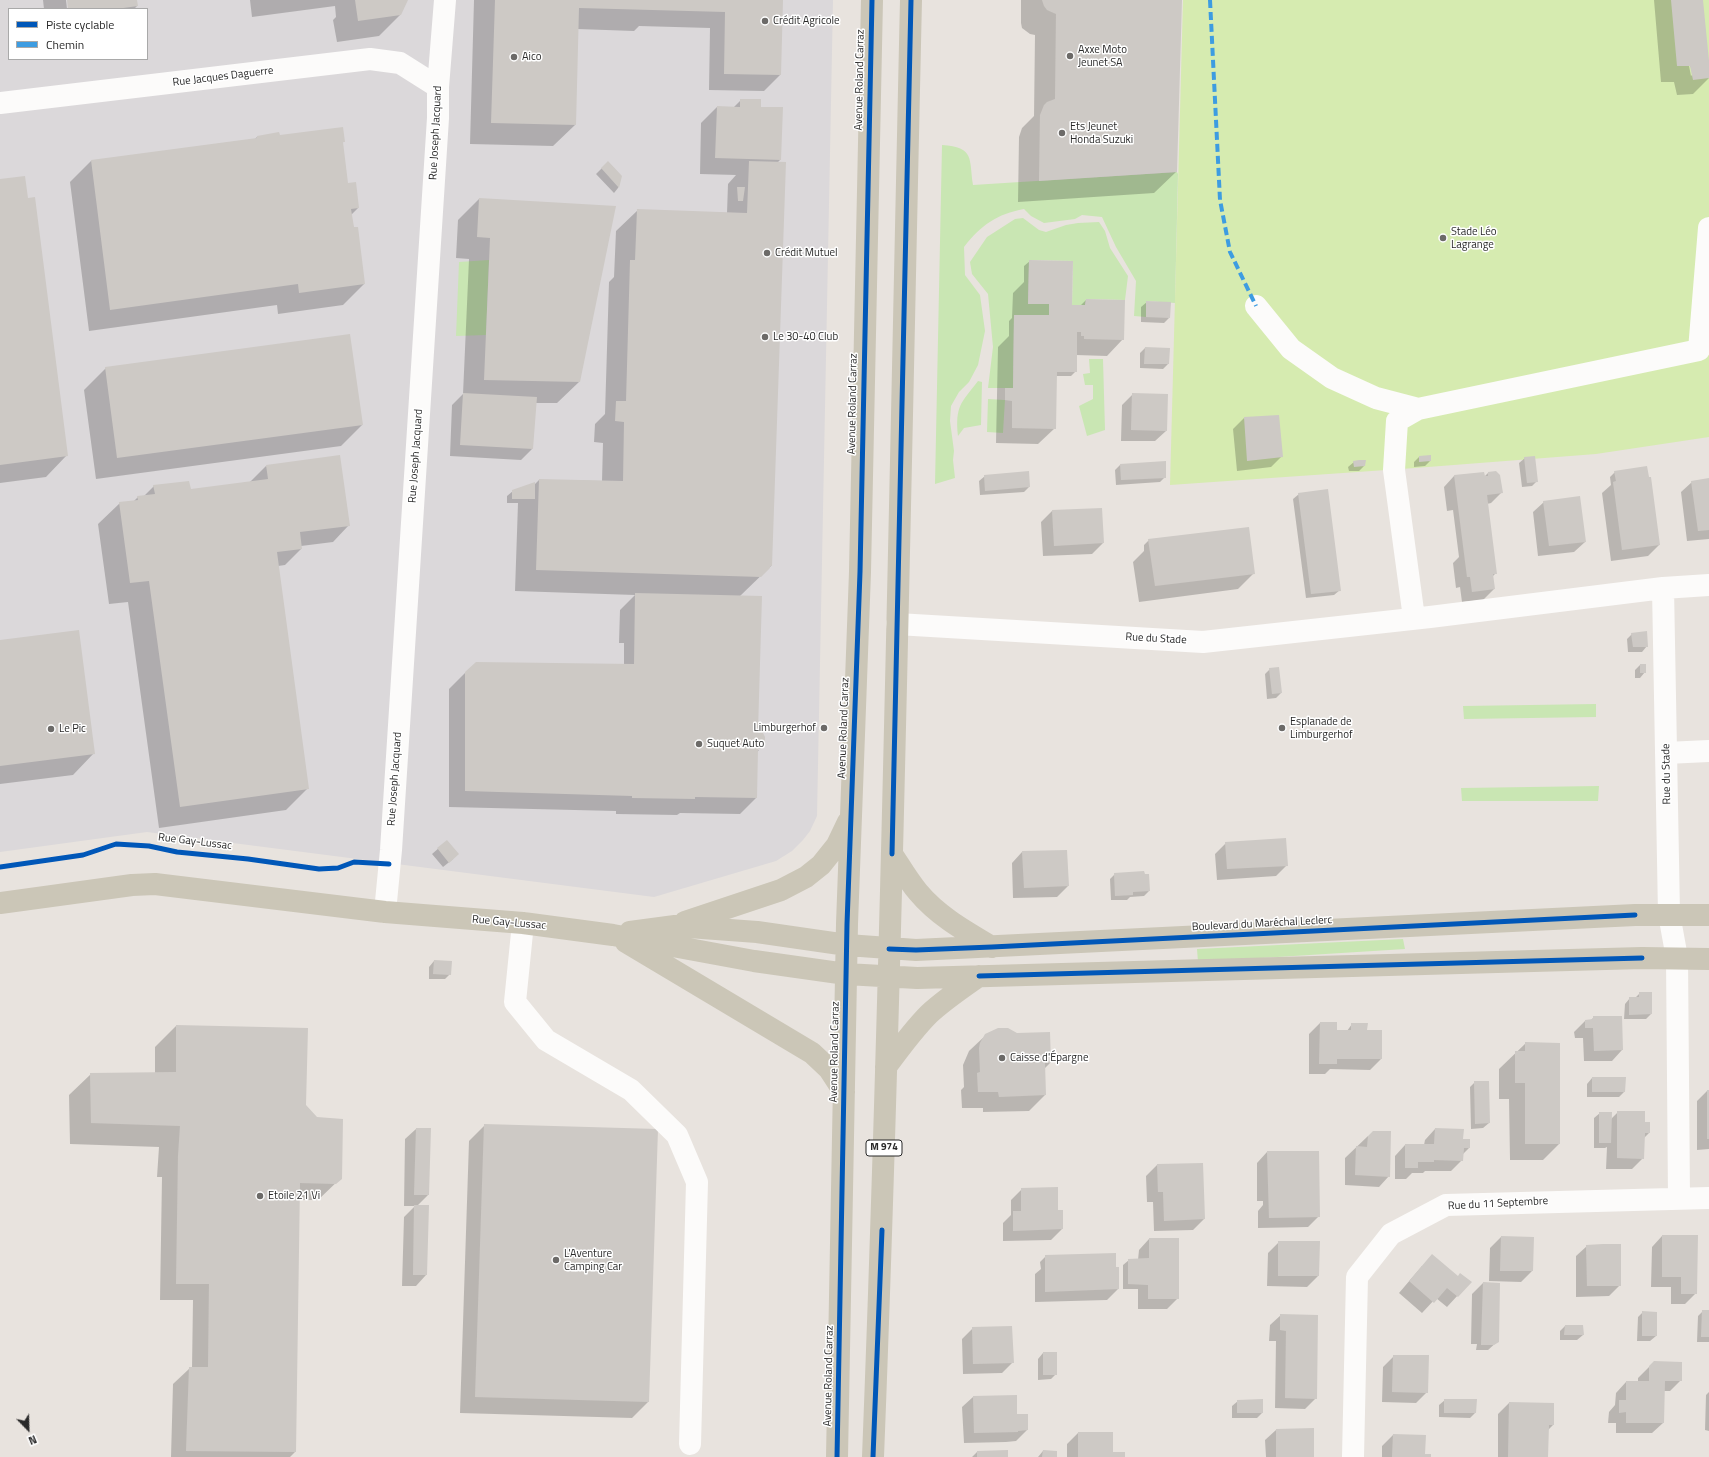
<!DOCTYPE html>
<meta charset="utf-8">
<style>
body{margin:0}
#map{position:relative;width:1709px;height:1457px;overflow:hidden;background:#e8e3de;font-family:"Titillium Web",sans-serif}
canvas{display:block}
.legend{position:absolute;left:8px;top:8px;width:140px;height:52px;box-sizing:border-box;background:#fff;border:1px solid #a9a9a9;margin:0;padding:5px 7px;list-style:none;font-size:12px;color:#292929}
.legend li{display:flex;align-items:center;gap:8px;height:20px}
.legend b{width:20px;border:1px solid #a9a9a9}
.north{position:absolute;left:8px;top:1409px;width:40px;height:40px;-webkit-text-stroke:3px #fff;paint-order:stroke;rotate:157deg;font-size:11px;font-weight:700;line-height:16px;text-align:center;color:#292929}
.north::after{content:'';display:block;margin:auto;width:14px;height:18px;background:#292929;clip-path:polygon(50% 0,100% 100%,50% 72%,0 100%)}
</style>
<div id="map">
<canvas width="1709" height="1457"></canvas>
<ul class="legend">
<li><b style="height:5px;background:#0057b8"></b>Piste cyclable</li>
<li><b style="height:5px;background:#3d9ce1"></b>Chemin</li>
</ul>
<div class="north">N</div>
</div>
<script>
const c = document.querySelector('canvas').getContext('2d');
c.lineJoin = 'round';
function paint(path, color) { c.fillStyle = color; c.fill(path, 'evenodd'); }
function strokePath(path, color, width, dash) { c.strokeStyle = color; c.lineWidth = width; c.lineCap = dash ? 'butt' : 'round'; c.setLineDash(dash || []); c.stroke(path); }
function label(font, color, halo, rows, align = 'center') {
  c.font = font + ' "Titillium Web",sans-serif'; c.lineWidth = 3; c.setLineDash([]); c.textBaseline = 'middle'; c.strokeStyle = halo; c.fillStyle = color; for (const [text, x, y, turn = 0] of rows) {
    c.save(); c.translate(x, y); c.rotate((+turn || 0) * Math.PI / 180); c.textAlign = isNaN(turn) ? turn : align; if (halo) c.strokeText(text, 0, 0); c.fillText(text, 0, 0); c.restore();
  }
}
const industrial = new Path2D(`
 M0,0H833L817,816L810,831L803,840L792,851L776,861L654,897L147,832L0,852ZM9,9H147V59H9Z`);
const green = new Path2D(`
 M942,145C975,147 969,159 973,185L1177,172L1178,174L1175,303L1146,301V317L1134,316L1136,281L1116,247L1102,217L1082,215L1075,219L1044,223L1031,216L1024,209C997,214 981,225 964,247L965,275L980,295L985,331L978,365L969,382L959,392L951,406L950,421L954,451L953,460L955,478L935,484Z
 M1023,218L1039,230L1046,232L1066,225L1078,223L1099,222L1105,231L1110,248L1128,276L1125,300L1086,299L1085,305H1072L1073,261L1029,260L1028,304H1049V315H1014L1013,388H988L993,347L988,294L972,274L970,262L987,237L1015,219Z
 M489,260L486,335L456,336L459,262Z
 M1089,359H1103L1105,430L1087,436L1079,406L1093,399V385H1085L1083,374L1090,373Z
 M978,381L982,382L981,425L964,428L958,436C955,406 961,403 978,381Z
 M988,399L1005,400L1003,433L987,432Z
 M1596,704V717L1464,719L1463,706Z
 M1599,786L1598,801H1462L1461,788Z
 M1403,939L1405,949L1198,962L1197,949Z`);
const pitch = new Path2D(`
 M1183,0H1709V437L1596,454L1415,468L1170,485Z`);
const shadow = new Path2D(`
 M43,0H66L67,9H44Z
 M68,0H136L137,6L134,9H69Z
 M250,0H407L400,15L379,36L337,42L333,20L336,17L335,6L252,17Z
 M474,0H782L780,75L764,91L709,90L710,28L639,26L634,31L577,29L575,125L553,146L470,144Z
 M1021,0H1181L1176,172L1154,193L1018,202L1019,137L1022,128L1034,116L1035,35L1030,34L1022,28L1021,23Z
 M1654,0H1702L1709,78L1693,94L1677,95L1674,82H1661ZM1688,61L1692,70V75L1691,76Z
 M741,100L760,108H782L780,160L777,163L771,566L740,596L758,732L753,749L759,750L757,752L756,798L740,814L680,813L677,815L616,814V811L449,807V689L466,672L624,665V643H619L620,610L635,595L515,591L518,503H507V496L513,491L534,485L539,480L602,481L603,443L594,442L595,424L605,414L609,282L614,277L616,231L638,210L727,213L728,184L736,175L700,174L701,123L717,107L733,108Z
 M279,136L344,141L342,144L347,185L358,208L351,215L364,284L343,305L278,314L277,305L89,331L70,182L91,161L255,139L257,137Z
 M608,162L621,176L618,188L614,193L596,174Z
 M0,180L67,455L46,477L0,483Z
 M479,199L579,382L557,403H535L532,449L521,460L450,456L452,405L463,394L469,259L456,258L458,220Z
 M1030,261L1071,306H1080L1086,300L1123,339L1107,356L1076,355V371L1071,376H1055V428L1038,444L996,443L998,347L1009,336V321L1012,318L1013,293L1024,282V266Z
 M1147,302L1169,318L1164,323L1141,322V307Z
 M1145,348L1168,364L1163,369L1140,368V353Z
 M106,368L362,425L341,446L96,479L84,390Z
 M1133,394L1166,431L1155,441H1121L1122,405Z
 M1244,418L1282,456L1271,467L1237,471L1233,429Z
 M1419,457L1430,461L1425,466L1414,467V462Z
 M1525,458L1537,481L1532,486L1522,487L1519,463Z
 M1354,462L1364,466L1359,471H1349L1348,467Z
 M1120,465L1165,477L1160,482L1116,485L1115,470Z
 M266,466L349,525L333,542L301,546V549L285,565L278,566L307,789L286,810L159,828L128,602L109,604L98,524L120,503L134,501L138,497H143L154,486L190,491L250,482Z
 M1615,472L1659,545L1648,556L1611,561L1602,493L1611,485L1610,477Z
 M1488,473L1502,492L1491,503L1487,504L1496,573L1492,577L1494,589L1483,600L1462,602L1460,587L1456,588L1453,563L1459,557L1453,510L1447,511L1444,487L1454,476L1484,477Z
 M985,476L1029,487L1024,492L980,495L979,481Z
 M1709,479V539L1687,541L1681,492L1692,482Z
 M1299,494L1340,590L1334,595L1306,598L1293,499Z
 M1544,502L1585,542L1574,552L1538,556L1533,512Z
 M1101,509L1103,543L1092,554L1043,556L1041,522L1052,511Z
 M1149,540L1254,573L1238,589L1139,602L1133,562L1144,551V545Z
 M1632,634L1647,646L1642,652H1628L1627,639Z
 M0,641L94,753L73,775L0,784Z
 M1640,665L1645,672L1640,678H1635V670Z
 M1270,669L1281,693L1276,698L1267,699L1265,674Z
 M447,841L453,859L443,867L432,854Z
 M1226,843L1287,865L1276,876L1217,880L1215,854Z
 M1022,852L1068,886L1057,897L1013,898L1012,863Z
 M1115,874L1148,875L1149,891L1144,896L1130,897L1127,900H1111L1110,879Z
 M434,961L450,974L445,979H429V967Z
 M1640,993L1651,1014L1646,1019H1624L1625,1004L1630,998H1635Z
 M1594,1017L1622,1050L1612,1061H1584L1583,1038H1575L1574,1032L1585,1021H1590Z
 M1320,1023L1336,1031H1347L1352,1024L1366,1031L1381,1059L1370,1070L1330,1069L1325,1074H1309V1034Z
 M176,1026L305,1106L316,1118L341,1178L318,1200H299L295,1452L290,1457H171L173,1384L190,1368H192L193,1300H160L162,1177H157L159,1147L70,1144L69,1095L91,1074L155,1073V1047Z
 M986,1035L1050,1063L1044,1069L1045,1095L1029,1111L983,1112V1108H962L961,1090L964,1087L963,1065L969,1051Z
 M1526,1043L1559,1144L1543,1160H1510L1509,1099H1499V1069Z
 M1592,1078L1624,1092L1619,1097H1587V1084Z
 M1475,1082L1489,1123L1483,1128L1471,1129L1470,1087Z
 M1707,1091H1709V1149L1697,1150V1101Z
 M1618,1112L1644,1123L1649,1133L1644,1138L1643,1158L1632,1169H1606L1607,1147L1605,1148H1594V1118L1600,1113L1611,1119Z
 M485,1125L657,1130L648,1402L632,1418L460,1413L469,1141Z
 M416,1129H430L428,1195L417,1206H428L426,1275L416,1286H402L404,1217L415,1206H404L405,1139Z
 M1435,1129L1462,1140L1469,1148L1462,1155V1160L1451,1171H1425L1423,1173H1412L1406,1179H1395V1156L1405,1145H1424L1425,1140Z
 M1368,1136L1389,1176L1379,1187L1345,1185V1158Z
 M1267,1152L1319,1216L1308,1227L1258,1228V1211L1263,1205V1201H1257V1163Z
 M1157,1165L1204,1219L1193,1230L1154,1231L1153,1202H1147L1146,1176Z
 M1022,1189L1057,1211L1062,1229L1051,1240L1003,1241V1223L1011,1215V1200Z
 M1662,1236L1696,1293L1685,1304H1671V1287H1651L1652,1247Z
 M1501,1237L1532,1271L1521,1282L1489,1281L1490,1248Z
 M1149,1239L1178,1298L1167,1309H1138V1289H1123V1265L1129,1260H1138L1139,1250Z
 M1279,1242H1319L1318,1276L1307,1287L1267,1286L1268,1253Z
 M1587,1246L1620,1285L1609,1296L1576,1297V1256Z
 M1046,1256L1115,1268L1118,1289L1107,1300L1035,1302V1274L1041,1269L1040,1262Z
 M1422,1266L1457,1277L1470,1282L1447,1307L1436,1298L1422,1313L1399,1293Z
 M1483,1283L1498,1341L1488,1350H1476L1477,1344H1471L1472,1294Z
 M1703,1311H1709V1342H1697L1698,1316Z
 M1643,1312L1656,1313V1336L1650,1341H1637L1638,1317Z
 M1281,1315L1316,1398L1305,1409L1275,1408L1276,1341H1269L1270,1325Z
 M1565,1326L1583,1335L1577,1340H1560V1331Z
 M973,1328L1013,1362L1002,1373L963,1374L962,1339Z
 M1043,1353L1056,1374L1051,1379L1038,1380V1359Z
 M1394,1356L1427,1392L1416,1403L1382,1402L1383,1367Z
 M1649,1367L1681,1380L1670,1391H1663V1423L1652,1433H1616V1423H1608L1609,1412L1615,1405L1616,1393L1626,1382H1638V1378Z
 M1709,1392V1431L1705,1430L1706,1395Z
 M973,1397L1016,1415L1027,1430L1016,1441L1006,1442L964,1443L962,1407Z
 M1445,1400L1475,1413L1470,1418L1439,1417V1405Z
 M1238,1401L1262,1413L1257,1418H1232V1406Z
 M1509,1403L1553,1404V1425L1548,1430L1547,1457H1498V1414Z
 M1276,1430L1313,1457H1266L1265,1440Z
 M1078,1433L1112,1454L1124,1457H1067V1444Z
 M1393,1435L1424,1455L1430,1457H1382V1446Z
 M1007,1451V1457H972L977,1452Z
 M1043,1451L1056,1457H1038Z`);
const building = new Path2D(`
 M67,0H137L138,6L116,9H68Z
 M355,0H408L401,15L358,21Z
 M495,0H783L781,75L724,74L725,12L579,8L576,125L491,123Z
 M1042,0H1182L1177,172L1039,181L1040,115L1044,105L1047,102L1055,99L1056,14L1047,10L1044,6Z
 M1671,0H1703L1709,61V78L1693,80L1690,66H1677Z
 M740,99H761V107H783L781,160L715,158L717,106L740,107Z
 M343,127L345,142H343L348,183L356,182L359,208L351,209L354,227H358L365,284L299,293L298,284L110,310L91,160L257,138V136L279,132L280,135Z
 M608,161L622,176L619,188L601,168Z
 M749,161L786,162L772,566H770V568L761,577L536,570L539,479L623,481L624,422L615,421L616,401H626L630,260H635L637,209L747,213Z
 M25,176L28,198L35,197L68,456L0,465V179Z
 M737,187H745L743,201H738Z
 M479,198L616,206L580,382L484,380L490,238L477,237Z
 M1029,260L1073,261L1072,305H1085L1086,299L1125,300L1124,340L1084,339V336H1081V332H1077V372H1057L1056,429L1012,428V401L1005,400V388H1013L1014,315H1049V304H1028Z
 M1146,301L1171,302L1170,318L1146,317Z
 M350,334L363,425L117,458L105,367Z
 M1145,347L1170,348L1169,364H1144Z
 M463,393L537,397L533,449L460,445Z
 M1132,393L1168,394L1167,431L1131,430Z
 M1279,415L1283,457L1247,461L1244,417Z
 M340,455L350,526L300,532L302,549L277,552L309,789L180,807L149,581L130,583L119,502L138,500L137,496L155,494L153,485L189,481L191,489L268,479L266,465Z
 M1431,455V461L1419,462V456Z
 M1535,456L1538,482L1527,483L1524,457Z
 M1359,460H1366L1365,466L1354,467L1353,461Z
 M1166,461V478L1121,480L1120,464Z
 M1647,466L1649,477H1651L1660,545L1622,550L1613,482L1616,481L1614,471Z
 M1029,471L1030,487L985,491L984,475Z
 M1496,471L1500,475L1503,493L1487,495L1497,574H1493L1495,589L1472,592L1470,577H1467L1454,475L1484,472L1485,476H1488V472Z
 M1709,478V530L1698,531L1691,481Z
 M535,482V499H512V490Z
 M1328,489L1341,591L1311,594L1298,493Z
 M1580,496L1586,542L1549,546L1543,501Z
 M1102,508L1104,543L1054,546L1052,510Z
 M1249,527L1255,574L1155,586L1148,539Z
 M635,593L762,596L758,731H762L765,737V744L761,749H758L757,798L695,797V799L632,798V796L465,791V672L476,662L634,664Z
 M79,630L95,754L0,766V640Z
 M1647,631L1648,647H1633L1631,633Z
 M1640,664H1646V673H1640Z
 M1279,667L1282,693L1272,694L1269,668Z
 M1286,838L1288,866L1227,869L1225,842Z
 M447,840L459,854L449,863L437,848Z
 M1067,850L1069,886L1024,888L1022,851Z
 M1144,871L1145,874H1149L1150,891L1133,892V895L1115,896L1114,873Z
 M434,960L452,961L451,975L433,974Z
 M1639,992H1652V1014L1629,1015V997H1639Z
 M1593,1016H1622L1623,1050L1594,1051L1593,1028H1585V1020L1593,1019Z
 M1320,1022H1337V1030H1351V1023H1368L1367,1030H1382V1059H1337V1064H1319Z
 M176,1025L308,1028L306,1105L317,1117L343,1119L342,1179L336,1184L300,1183L296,1452L186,1451L189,1367H208L209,1284H176L178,1156L180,1126L91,1123L90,1073L176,1072Z
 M998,1028H1008L1017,1033L1050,1032L1051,1063H1045L1046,1095L999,1097L998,1092H978L977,1073L980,1072L979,1048L980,1043L985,1034Z
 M1525,1042L1560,1043V1144H1525V1083H1515V1051H1525Z
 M1592,1077H1626L1625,1092H1592Z
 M1474,1081H1489L1490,1123L1475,1124Z
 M1707,1090H1709V1139H1707Z
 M1617,1111H1645V1122H1650V1133H1645L1644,1159L1617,1158Z
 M1599,1112H1612L1611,1143H1599Z
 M484,1124L658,1129L649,1402L475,1397Z
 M416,1128H431L429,1195H414Z
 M1435,1128L1464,1129L1463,1139H1470V1148H1464L1463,1161L1434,1160V1162H1418V1168H1405V1144H1434Z
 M1373,1131H1391L1390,1177L1355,1175L1356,1146L1367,1147L1368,1136Z
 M1267,1151H1319L1320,1217L1269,1218Z
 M1203,1163L1205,1219L1164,1221L1163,1192H1158L1157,1164Z
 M1058,1187V1210H1063V1229L1013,1231V1211H1021V1188Z
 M414,1205H429L427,1275H413Z
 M1662,1235H1698L1697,1294H1681V1277H1662Z
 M1501,1236L1534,1237L1533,1271H1500Z
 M1149,1238H1179V1299H1148V1285L1128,1284V1259L1149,1258Z
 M1278,1241H1320L1319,1276H1278Z
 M1603,1244H1621V1286H1587L1586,1245Z
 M1116,1253V1267H1119V1289L1045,1292V1255Z
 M1432,1254L1458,1276L1460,1273L1472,1282L1458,1297L1447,1288L1434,1303L1409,1281Z
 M1483,1282L1500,1283L1499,1342L1494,1345H1481Z
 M1702,1310H1709V1337H1701Z
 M1642,1311L1657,1312V1336H1642Z
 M1280,1314L1318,1315L1317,1399L1285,1398L1286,1331L1280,1330Z
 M1565,1325H1583L1584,1335H1564Z
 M1012,1326L1014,1363L973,1364L972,1327Z
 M1043,1352H1057V1375H1043Z
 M1393,1355H1429L1428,1393L1392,1392Z
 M1654,1361L1682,1362V1381H1665L1664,1423H1626V1412L1619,1413V1400H1626V1381H1649V1366Z
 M1017,1395V1414H1028V1430L1018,1431V1432L974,1433L973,1396Z
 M1263,1399V1413H1237V1400Z
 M1444,1399H1477L1476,1413H1444Z
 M1509,1402L1554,1403V1425H1549L1548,1457H1508Z
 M1314,1428V1457H1276V1429Z
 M1078,1432H1113V1452H1125V1457H1078Z
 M1393,1434L1426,1435L1425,1454H1431V1457H1392Z
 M1008,1450V1457H977V1451Z
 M1043,1450L1057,1451V1457H1042Z`);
const minor = new Path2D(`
 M0,103L370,59L400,63L438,87
 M1256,306L1291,349L1332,378L1376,398L1418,409L1699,350L1709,228
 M1663,588L1669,914L1677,958L1679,1198
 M1414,618L1394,470L1397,421L1418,409
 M897,624L1203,642L1430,617L1663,588L1709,585
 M1666,753L1709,751
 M385,912L391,850L438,118V87L445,0
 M523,923L515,1002L546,1040L631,1090L677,1135L697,1182L690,1444
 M1353,1457L1357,1277L1391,1234L1446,1205L1709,1198`);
const major = new Path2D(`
 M892,854C900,866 908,880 918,892C938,916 965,931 992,947
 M0,903L132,885L155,884L385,912L523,923L613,935L754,961L846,974L917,978L1642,958L1709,959
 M685,922L781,890L806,877L821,865L837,845L848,822
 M630,932L675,926L757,932L847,945L916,950L1635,915H1709
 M626,942L812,1053L829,1069L844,1092
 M886,1067C900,1048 913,1030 929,1014C944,1000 962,988 979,976
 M837,1457L847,924L860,572L872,0
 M873,1457C892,972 900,486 911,0`);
const quiet = new Path2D(`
 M1210,0L1220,200L1230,252L1256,306`);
const cycleway = new Path2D(`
 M892,854L911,0
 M0,867L83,855L116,844L149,846L177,852L248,859L319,869L338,868L354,862L389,864
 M889,949L916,950L992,947L1635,915
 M979,976L1642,958
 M837,1457L847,924L860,572L872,0
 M873,1457L882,1230`);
const markers = [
 [765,21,4,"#6c6a68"],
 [1070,56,4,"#6c6a68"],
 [514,57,4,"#6c6a68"],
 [1062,133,4,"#6c6a68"],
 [1443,238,4,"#6c6a68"],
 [767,253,4,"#6c6a68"],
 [765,337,4,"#6c6a68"],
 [824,728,4,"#6c6a68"],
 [1282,728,4,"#6c6a68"],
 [51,729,4,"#6c6a68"],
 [699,744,4,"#6c6a68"],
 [1002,1058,4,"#6c6a68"],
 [260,1196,4,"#6c6a68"],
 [556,1260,4,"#6c6a68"]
];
const shields = [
 [884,1148,36]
];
const shieldNames = [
 ["M 974",884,1148]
];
const poiNames = [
 ["Crédit Agricole",773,21],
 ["Axxe Moto",1078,50],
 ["Jeunet SA",1078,63],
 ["Aico",522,57],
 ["Ets Jeunet",1070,127],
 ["Honda Suzuki",1070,140],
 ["Stade Léo",1451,232],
 ["Lagrange",1451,245],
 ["Crédit Mutuel",775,253],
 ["Le 30-40 Club",773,337],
 ["Esplanade de",1290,722],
 ["Limburgerhof",1290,735],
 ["Limburgerhof",816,728,"right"],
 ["Le Pic",59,729],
 ["Suquet Auto",707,744],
 ["Caisse d'Épargne",1010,1058],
 ["Etoile 21 Vi",268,1196],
 ["L'Aventure",564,1254],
 ["Camping Car",564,1267]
];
const streetNames = [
 ["Rue Jacques Daguerre",223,77,-7],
 ["Avenue Roland Carraz",860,80,-89],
 ["Rue Joseph Jacquard",436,133,-87],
 ["Avenue Roland Carraz",853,404,-89],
 ["Rue Joseph Jacquard",416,456,-86],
 ["Rue du Stade",1156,639,3],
 ["Avenue Roland Carraz",844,728,-88],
 ["Rue du Stade",1667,774,-91],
 ["Rue Joseph Jacquard",395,779,-86],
 ["Rue Gay-Lussac",195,842,7],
 ["Rue Gay-Lussac",509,923,5],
 ["Boulevard du Maréchal Leclerc",1262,924,-3],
 ["Avenue Roland Carraz",835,1052,-89],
 ["Rue du 11 Septembre",1498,1204,-3],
 ["Avenue Roland Carraz",829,1376,-89]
];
paint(industrial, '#dbd8da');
paint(green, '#c9e6b3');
paint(pitch, '#d6ebb0');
paint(shadow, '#0003');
paint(building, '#cdc9c5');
strokePath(minor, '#fcfbfa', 22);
strokePath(major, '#cbc6b7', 22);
strokePath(quiet, '#3d9ce1', 4, [8, 4]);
strokePath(cycleway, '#0057b8', 5);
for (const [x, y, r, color] of markers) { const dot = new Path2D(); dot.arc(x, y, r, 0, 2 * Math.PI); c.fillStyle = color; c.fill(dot); strokePath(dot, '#fff', 1.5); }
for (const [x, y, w] of shields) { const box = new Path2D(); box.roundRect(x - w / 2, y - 8, w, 16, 3); c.fillStyle = '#fff'; c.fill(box); strokePath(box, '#292929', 1); }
label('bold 10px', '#292929', null, shieldNames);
label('11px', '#292929', '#fff', poiNames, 'left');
label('11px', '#292929', '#fff', streetNames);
</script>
